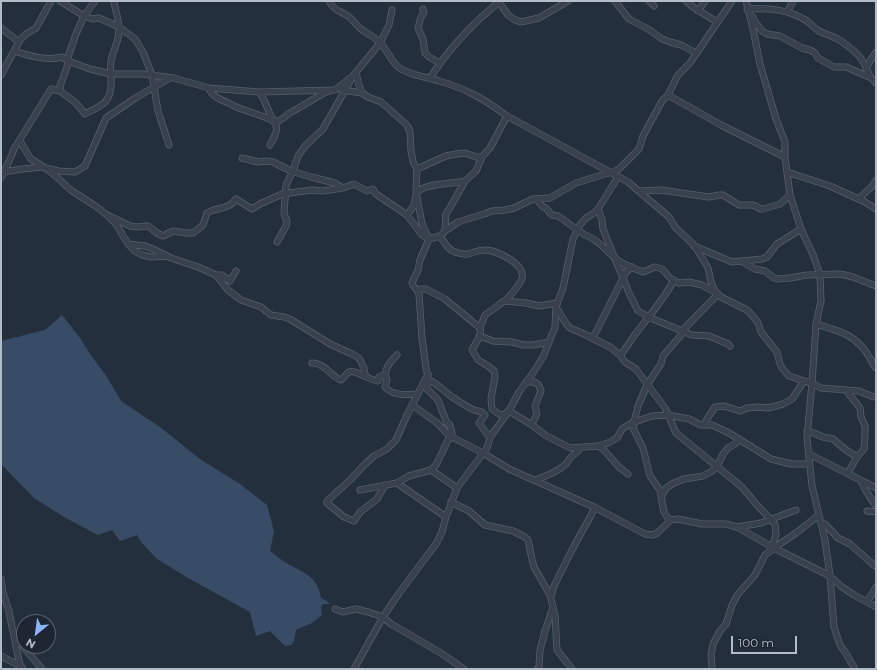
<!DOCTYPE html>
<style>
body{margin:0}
#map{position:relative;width:877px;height:670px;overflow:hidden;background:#242f3d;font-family:Montserrat,sans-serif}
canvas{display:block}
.frame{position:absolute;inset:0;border:2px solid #b4bcc8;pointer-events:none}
.north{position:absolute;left:16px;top:614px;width:40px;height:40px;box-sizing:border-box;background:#1d2632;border:1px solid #59626e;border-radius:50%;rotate:209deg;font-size:11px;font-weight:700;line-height:16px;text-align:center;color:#b4bcc8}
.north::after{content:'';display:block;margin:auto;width:14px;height:18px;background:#8bb5f6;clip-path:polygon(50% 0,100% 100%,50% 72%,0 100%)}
.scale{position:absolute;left:731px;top:636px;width:66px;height:18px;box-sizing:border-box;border:2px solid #b4bcc8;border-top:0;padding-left:5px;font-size:12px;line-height:14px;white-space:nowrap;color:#b4bcc8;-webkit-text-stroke:3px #1d2632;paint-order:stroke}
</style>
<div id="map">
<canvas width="877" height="670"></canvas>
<div class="frame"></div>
<div class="north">N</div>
<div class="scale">100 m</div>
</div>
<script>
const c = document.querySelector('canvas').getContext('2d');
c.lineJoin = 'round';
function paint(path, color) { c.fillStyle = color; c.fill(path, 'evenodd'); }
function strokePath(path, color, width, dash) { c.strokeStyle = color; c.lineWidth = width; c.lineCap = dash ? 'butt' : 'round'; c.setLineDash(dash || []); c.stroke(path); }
const water = new Path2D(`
 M62,315L80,338L90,354L107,377L121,401L160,427L200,459L240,484L267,505L274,531L270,551C276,555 282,561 288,564C306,574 317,576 321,598L327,601L330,604H323L321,607L322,615L312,623L296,630L294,641L291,645L285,646L270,631L256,636L250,612L188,578L157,559L141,542L137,535L120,541L112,530L98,535L64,517L34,498L1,464V341L45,330Z`);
const street = new Path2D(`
 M60,1L84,16L76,34L69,54L67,67L60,86V91L76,103L85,114C92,110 101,107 106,101C115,89 109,75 111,61C113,50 120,40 119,28C119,19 115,10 114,1
 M95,1L84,16L93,19L99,18L108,22L119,27L135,39L143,52L152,75L158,111L169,145
 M329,1C334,11 339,10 348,16C352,19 356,25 361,29C366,33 373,36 378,41C388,48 390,63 401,69C413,76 427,77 439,81C467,89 484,99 507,116L628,182L669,217L675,227L694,245L704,261L708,268L711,282L715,291L721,297L747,310L751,314L758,323L761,332L777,352L780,364L782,368L789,376L804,381L812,383L821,388L859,391L871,396L876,397
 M615,1L629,19L648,29L662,39L670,42L681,45L696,53
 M649,1L654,6
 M686,1L693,7L717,22
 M746,1L753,29L760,64L776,119L785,142V157L790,195L801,229L814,257L820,275L821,301L816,324L812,383L807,438L812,486L825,540L830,576L834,627L840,645L845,652L855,669
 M499,2L508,15L515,20L521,22L539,18L568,1
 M423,9L424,12L421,17L418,28L423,39L425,53L429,57L440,63
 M747,9C768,8 789,9 807,21C811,24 814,28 819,31C824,34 830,35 836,38C843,42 852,49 858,55C867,63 865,74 876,83
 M698,11L705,1
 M787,12L793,1
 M753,17L755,22L759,27L762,31L767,34L780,36L802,48L810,50L815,53L818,58L834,67H846L869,77
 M1,28L19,42
 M14,51C30,56 46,61 62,57L68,61L90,69L111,74H142L174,78L209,88L259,92L335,90L353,76L380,43L389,25L392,10
 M866,69L870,61L876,52
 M356,73L359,85L362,93L368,97L381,102L407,125L410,132L411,151L413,162L417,169L416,192L422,224L429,239L420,260L418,270L412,283C413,287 417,289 419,294L422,338L426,368L429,380L426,388L438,400L447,423L450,425L453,438
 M1,75L20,40L26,34L36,28L51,1
 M430,78C448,50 472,24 499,2V1
 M209,88C212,99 227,101 236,107L270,119C282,126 275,135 270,145
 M342,90L362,93
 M259,92L264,100L273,121H279L290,113L324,93L330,91
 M668,95L723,126L785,157
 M20,141L30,158L51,172L72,191L94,205L107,215L116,224L128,244L135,251L142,255L151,257L167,256
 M242,158L258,162L267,161L273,162L291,171L311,177L335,183L343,188L354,184L367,191L373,189L376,194L407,215L422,235L429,239L440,236L445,231L458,222L484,214L492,211L505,210L514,208L533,199L550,198L576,183L618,170L639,149L643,136L662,101L668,95L678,75L690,63L732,1
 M417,169L446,156L456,154L465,153L476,157H482
 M4,172L22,169L42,167L58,171L75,172L85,166L106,118L137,97L170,78
 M787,172L830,186L865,202L876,209
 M1,178L11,157L14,149L51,89L60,91
 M639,191L661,190L709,197L719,195H723L739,205H753L761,209H763L780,204L790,195
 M859,199C864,192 873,188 876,180
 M598,209L602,220L603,229L611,249L629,293L638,311L653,319L692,335L709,336L728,344L730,346
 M107,215L130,226L137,227L148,226L157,233L163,236L173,231L186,233H193L203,225L207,213C217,207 229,210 236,199L252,209L260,204L282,194L312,190L323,191L343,188
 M407,215C409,212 412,209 414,205C415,201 415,196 417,193C423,183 454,184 465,181
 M445,231L446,214L451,206L465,181L476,171L482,157L490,148L507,116
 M440,236C444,242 448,250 455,252C471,258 472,250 485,250C496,250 526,264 522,278C520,286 511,294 506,300
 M277,242L286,226L287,221L284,214L286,185L293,171L298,156L306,145L323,129L352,78
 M128,244L145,246L153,249L171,258L198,267L216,275H222L230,281L236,271
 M694,246L732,262L762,259L767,257L777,244L801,229
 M741,261L755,269L765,271L774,278L777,279L790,278L807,275L840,274L853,277L876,286
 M216,275L228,290L241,300L261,307L271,315L284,317L290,319L330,344L352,354L359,358L364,368L365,374L364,376
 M418,290L422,289H426L445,299L480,328C482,337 475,343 472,350L478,360L488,366L494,371L495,377L491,399L492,409L499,414L504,415L507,412
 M556,307L567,325L570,328L584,334L610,347L620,355L625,362L636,369L665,408L676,433L742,487L756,504L775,524L776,535L772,547
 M816,324C838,331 854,333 868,355C871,359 872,364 876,368
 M480,328L485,315L495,308L504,301L526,303L539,306L557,303
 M480,336L493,341L512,342L523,345H533L549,342
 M592,338L597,330L626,272L632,267
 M397,355C391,361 382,370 387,380L385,387C393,396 406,395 417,394
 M620,355C628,347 630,340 637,332C650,315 664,299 674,280
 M312,363C325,363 330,376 341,380C344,378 346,374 349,372C355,369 370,381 378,381L379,377L384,375
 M429,380C438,384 444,391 452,397C457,400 468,408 474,410C480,412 480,410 485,415L479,423L490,438
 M526,382H534L538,384L541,391L535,406L537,414L533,422L532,425
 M846,390L860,408L861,417L865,426V435L864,449L857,457L848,473
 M412,405L436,422L450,436L483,453L509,469L594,507L645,534L653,535L657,533L671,520L678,519L702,524H726L737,527L774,548L830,576L842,587L854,595L876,607
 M509,411L532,425L545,435L570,448L598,446L608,443L617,438L622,429L632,423L634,421L635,418L638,406L647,385L661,364L663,356L682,334L684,329L718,294L702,285L689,282L679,283L672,280L662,269L655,267L643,272C634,268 622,265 615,258C605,250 598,239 585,235L558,216L552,215L550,213L546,208L543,207L536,199
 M704,425L707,419L715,407L724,406L740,411L747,408L758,407L768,408L783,404L792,399L804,381
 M807,431L814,433L823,437L833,439L846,450L857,457
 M598,446L603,449L619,467L628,474
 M809,454L876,488
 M431,470L457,488
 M535,480C544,477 559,471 566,464C568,462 569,459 571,457C575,454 578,452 580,448
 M861,481L866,491L876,506
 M397,483L446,517
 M385,485L377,499L360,512L354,521L344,517L327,503V501L350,480L367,462L374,456L387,449L396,440L407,415L428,374
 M360,490L397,483L409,476L431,470L436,465L450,436
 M662,496L666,488L674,483L684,479L703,476L712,471L717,467L723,454L728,448L735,444L739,439
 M451,502L469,511L485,525L513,531L525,537L528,540L532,559L534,567L550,595L555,615L557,650L572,669
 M867,511L876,512
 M671,520L667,517L664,512L662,502L660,490L650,476L643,448L634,430L633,425L632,423L652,416L668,415L689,419L701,425H712L729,433L771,459L791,464H810
 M821,524H825L838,538L850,544L876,567
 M737,527L761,523L796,510
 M1,579L3,593L9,611L12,627L14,635L16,647L21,669
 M551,596L554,586L573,548L595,508
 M867,602L876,587
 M335,609L343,612L356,609L368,612L383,617L391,624L441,653L464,669
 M14,636L42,669
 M1,656L22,667
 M354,669L383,617L400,592L426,557L436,544L442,532L446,517L457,488L487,448L490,438L493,433L509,411L519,392L533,373L543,357L555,327L556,307L563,288L573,239L580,225L586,218L594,213L598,209L618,177
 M537,669L539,667L540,650L545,631L553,607
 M712,669L711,655L713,644L720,631L726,624L732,605L738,594L755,575L765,555L774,548L796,533L819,515`);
paint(water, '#394c66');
strokePath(street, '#565f6b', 7);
strokePath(street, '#38414d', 5.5);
</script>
